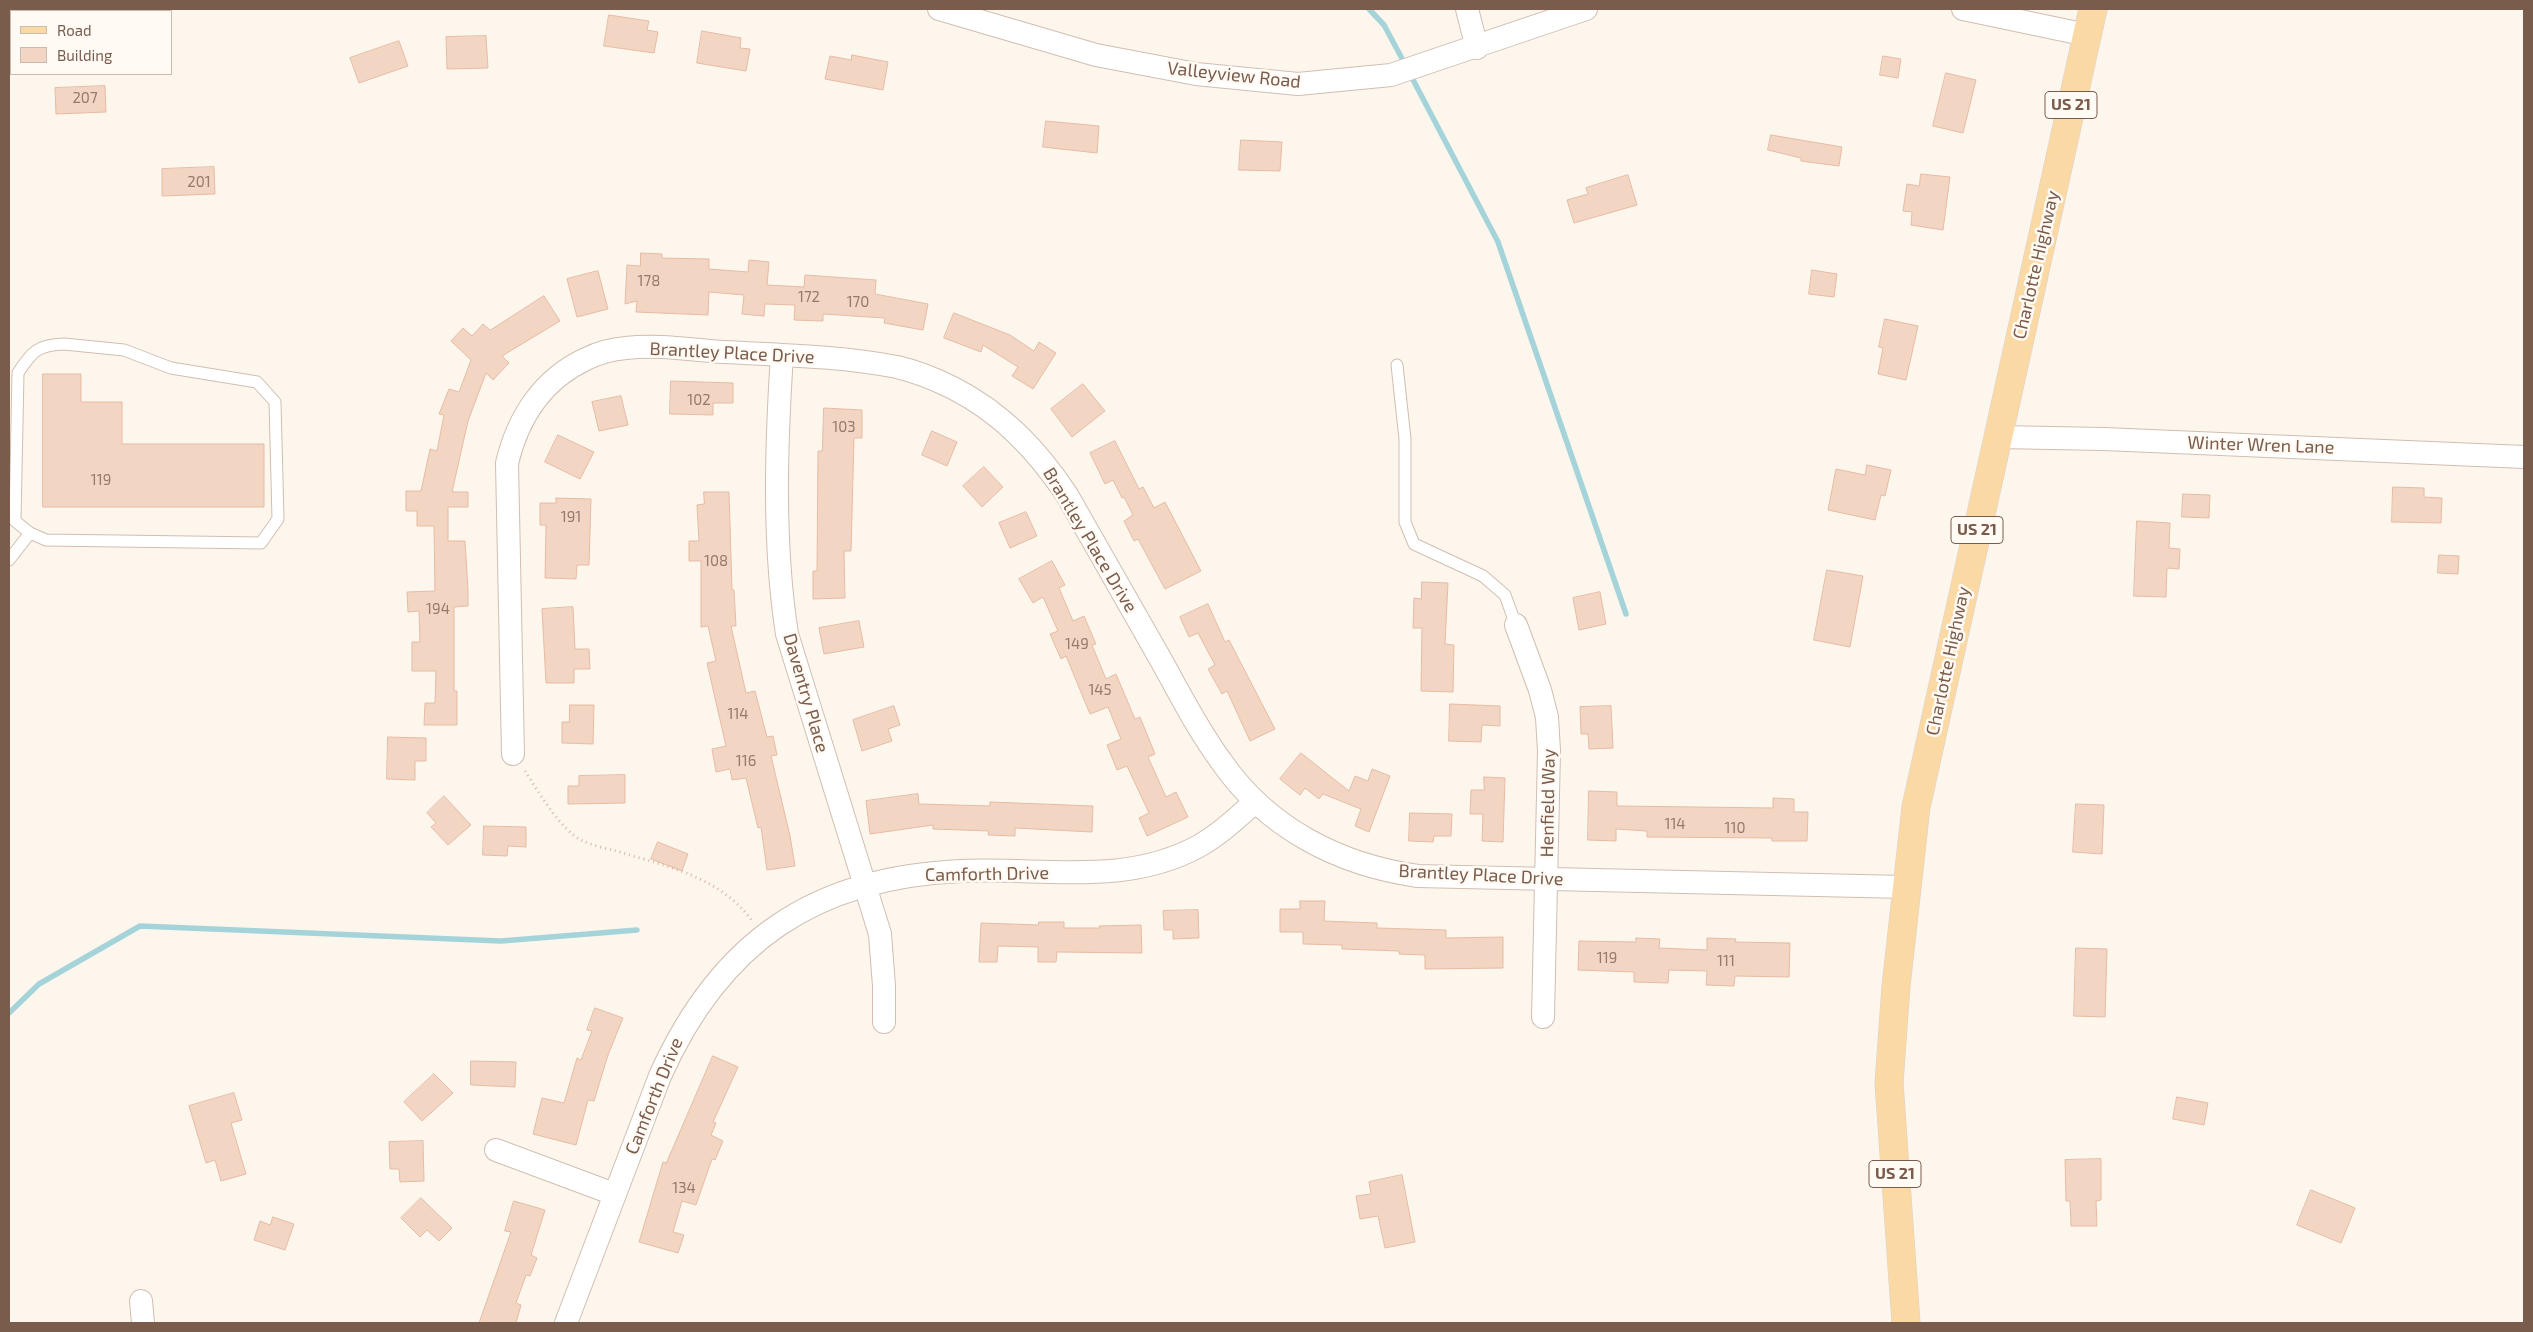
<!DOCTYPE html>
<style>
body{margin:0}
#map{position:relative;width:2533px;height:1332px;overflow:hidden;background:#fdf6ec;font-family:"Exo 2",sans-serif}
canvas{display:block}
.frame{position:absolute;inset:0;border:10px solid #7a5c4d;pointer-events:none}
.legend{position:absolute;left:10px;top:10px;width:162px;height:65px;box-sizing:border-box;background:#fffaf3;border:1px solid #cabbb1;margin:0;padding:6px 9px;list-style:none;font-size:15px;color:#7a5c4d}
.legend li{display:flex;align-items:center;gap:10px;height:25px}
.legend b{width:25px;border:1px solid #cabbb1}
</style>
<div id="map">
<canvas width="2533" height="1332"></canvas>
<div class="frame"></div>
<ul class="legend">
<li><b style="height:6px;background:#fbd9a5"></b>Road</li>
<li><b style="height:14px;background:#f3d5c3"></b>Building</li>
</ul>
</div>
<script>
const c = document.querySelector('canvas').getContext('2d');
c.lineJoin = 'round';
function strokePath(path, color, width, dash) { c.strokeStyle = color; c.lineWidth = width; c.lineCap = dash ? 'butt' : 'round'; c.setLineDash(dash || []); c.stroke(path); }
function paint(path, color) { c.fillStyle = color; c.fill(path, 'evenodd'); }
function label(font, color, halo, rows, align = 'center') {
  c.font = font + ' "Exo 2",sans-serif'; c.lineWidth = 5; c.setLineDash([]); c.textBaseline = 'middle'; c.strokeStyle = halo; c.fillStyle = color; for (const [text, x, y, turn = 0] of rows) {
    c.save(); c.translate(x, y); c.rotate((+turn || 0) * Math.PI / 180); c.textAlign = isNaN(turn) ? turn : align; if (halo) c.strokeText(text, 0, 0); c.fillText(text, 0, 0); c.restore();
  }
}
const stream = new Path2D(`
 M1369,9L1384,25L1406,66
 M1410,74L1498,242L1626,614
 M9,1013L39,984L140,926L501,941L637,930`);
const building = new Path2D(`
 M609,15L649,21L647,30L658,32L654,53L604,46Z
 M702,31L741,38L740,48L750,49L746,71L697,63Z
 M486,36L488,68L447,69L446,37Z
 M399,41L408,66L359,83L350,58Z
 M852,55L888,62L883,90L825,79L830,56L851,60Z
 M1883,56L1901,59L1898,78L1880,75Z
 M1946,73L1976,80L1963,133L1933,126Z
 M105,86L106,112L56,114L55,88Z
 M1046,121L1099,126L1097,153L1043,147Z
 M1771,135L1842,147L1839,166L1801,161V158L1768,150Z
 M1241,140L1282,142L1280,171L1239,170Z
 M214,167L215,194L162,196V169Z
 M1921,174L1950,177L1943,230L1911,225L1912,212L1903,211L1907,184L1919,186Z
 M1628,175L1637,205L1574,223L1567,200L1588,194L1586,188Z
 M641,253L662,254V258L709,259V269L748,272L749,260L769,262L767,285L804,287L805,275L876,280L875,294L928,304L923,330L884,323L885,318L823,314V321L794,320L795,305L765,304L764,316L742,314L744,295L709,292L708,315L636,312L637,301L625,304L627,265L640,266Z
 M1812,270L1837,274L1834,297L1809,294Z
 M598,271L608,309L577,317L567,279Z
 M544,296L560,321L502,356L509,363L493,380L486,373L468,421L452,492H468V507H448V541H465L468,590V606L454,607V691H457V725H424L425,703H435L436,671H412V642H420L419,611L408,612L407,592L435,591L434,526H417V511H406V491H421L430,449L437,451L444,415L439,414L449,389L459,392L471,360L451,341L463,328L472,336L483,324L490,330Z
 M954,313L1010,335L1034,351L1039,342L1056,353L1033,389L1012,376L1018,367L983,345L981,352L944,338Z
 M1885,319L1918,326L1906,380L1878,374L1883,348L1879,347Z
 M43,374H81V402H122V444H264V507H43Z
 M671,381L733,383V403H713V415L670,414Z
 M1083,384L1105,411L1072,437L1051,409Z
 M621,396L628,425L599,431L592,402Z
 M824,408L862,410V438H854L851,551H844L845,598L813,599V571H817L818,451H822Z
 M932,431L957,442L947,466L922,455Z
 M558,435L594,452L580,479L545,462Z
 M1115,441L1139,489L1143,487L1154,508L1165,502L1201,571L1165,589L1138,539L1134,541L1124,521L1133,515L1124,497L1122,498L1113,480L1105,484L1090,453Z
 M1867,465L1891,470L1885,496L1881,495L1875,520L1828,510L1836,469L1865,475Z
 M984,467L1003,487L982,507L963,486Z
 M2393,487L2424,488V497L2442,498L2441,523L2392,522Z
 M704,492H729L732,590H734L736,626H731L746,693L755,691L767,737L773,736L777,755L771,756L790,836L795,866L767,870L761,827L758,828L746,778L732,780L730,769L716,772L712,749L726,746L707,663L716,661L708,626L701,627V561H689V541H699L697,505L704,504Z
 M2183,494L2210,495L2209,518L2182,517Z
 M556,498L591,499L589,565H577L576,579L545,578L546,525H540V503H556Z
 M1026,512L1037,536L1010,548L999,523Z
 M2137,521L2170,523L2169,548L2180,549L2179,569L2167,568L2166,597L2134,596Z
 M2439,555L2459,556L2458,574L2438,573Z
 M1052,561L1065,585L1059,588L1073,621L1084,616L1096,644L1092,645L1106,679L1116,674L1135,719L1140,717L1155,754L1148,757L1166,797L1176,792L1188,817L1147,836L1139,818L1149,813L1127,766L1117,770L1107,745L1121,739L1108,707L1090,714L1066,656L1061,659L1050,634L1058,631L1043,597L1033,603L1019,579Z
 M1827,570L1863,576L1850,647L1814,640Z
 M1422,582L1448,583L1445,644L1454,645L1453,692L1421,691L1422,628H1413L1414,598L1421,599Z
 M1600,592L1606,624L1579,630L1573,598Z
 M1208,604L1225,642L1229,640L1275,729L1250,741L1227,691L1222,694L1208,669L1215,665L1198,633L1189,637L1180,617Z
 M573,607L575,649H589L590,669H574V683H546L542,609Z
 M859,621L864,647L824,654L819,628Z
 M1450,704L1500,706V726L1482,725L1481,742L1449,741Z
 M570,705H594L593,744L562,743V722H569Z
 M894,706L900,725L888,729L892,741L862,751L853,720Z
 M1611,706L1613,748L1589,749L1588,734H1581L1580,707Z
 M388,737L426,738V761H415V780L387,779Z
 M1301,753L1349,791L1355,776L1368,781L1372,769L1390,776L1369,832L1355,826L1361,809L1323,794L1319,799L1305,788L1300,795L1280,779Z
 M625,775V803L568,804V786H579V776Z
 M1484,777L1505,778L1503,842L1482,841L1483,814H1470L1471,790H1484Z
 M1589,791L1617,792V806L1773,808V798L1794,799V812H1808L1807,841H1772V838L1647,837V831L1616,829V841L1588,840Z
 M918,794L919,804L990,806V802L1093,806L1092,832L1015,828V836L988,835L989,831L933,829V825L870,834L866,801Z
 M444,796L471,825L448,845L431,827L436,823L427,813Z
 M2076,804L2104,805L2102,854L2073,852Z
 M1410,813L1452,814L1451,836H1434L1433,842L1409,841Z
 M484,826L526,827V847L508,846L507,856L483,855Z
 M658,842L688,854L682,871L651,859Z
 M1300,901H1325L1324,921L1377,923V928L1446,930V938L1503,937V968L1425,969V955L1399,954V951L1342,949V945L1303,944V932H1280V909H1300Z
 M1198,910L1199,938L1173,939V930H1164L1163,911Z
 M1039,922H1064V928H1100L1099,926L1141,925L1142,953L1057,952L1056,962H1038V947L998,946L997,962H979L981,923L1038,925Z
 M1636,938L1660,939L1659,948L1707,950V938L1736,939L1735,942L1790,943L1789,977L1735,976L1734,986L1706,985L1707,971L1669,970L1668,983L1634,982V972L1578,970L1579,941L1636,942Z
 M2076,948L2107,949L2105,1017L2074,1016Z
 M595,1008L623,1018L608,1055L594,1101L588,1100L576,1145L533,1134L542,1098L564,1103L577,1058L581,1060L592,1031L587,1030Z
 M713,1056L738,1067L713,1122L716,1123L711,1135L723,1141L715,1160L712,1159L696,1205L682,1201L673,1232L684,1235L678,1253L639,1242L663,1162L666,1163Z
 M471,1061L516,1062L515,1087L471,1085Z
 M434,1074L453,1093L422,1121L404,1102Z
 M234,1093L242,1120L231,1123L246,1174L221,1181L215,1160L206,1163L189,1106Z
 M2177,1097L2208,1103L2204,1125L2173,1119Z
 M423,1141L424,1181L400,1182L399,1169H390L389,1142Z
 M2101,1159V1200L2096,1201L2097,1226H2071L2070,1201H2066L2065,1160Z
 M1402,1175L1415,1242L1385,1248L1378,1216L1360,1219L1356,1196L1371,1194L1369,1182Z
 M2311,1190L2355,1208L2341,1243L2297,1225Z
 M421,1198L452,1228L439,1241L427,1230L420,1237L401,1218Z
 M514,1201L545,1210L531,1255L537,1258L530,1276L526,1275L516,1303L521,1305L516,1323H479L511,1232L505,1231Z
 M273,1217L294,1224L285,1250L254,1240L260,1221L270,1225Z`);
const path = new Path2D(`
 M525,771C539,792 560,830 583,841C593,846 606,848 616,851C666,866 721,877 752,921`);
const lane = new Path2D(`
 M64,344L124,350L171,368L257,382L275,402L278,519L261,543L46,540L30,533L15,521L18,373C32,351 38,345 64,344Z
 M1397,365L1405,439V522L1414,544L1483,576L1505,595L1516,625
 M9,560L30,533`);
const street = new Path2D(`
 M939,9L1096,55L1196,74L1298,84L1391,75L1586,9
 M1467,9L1477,48
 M1963,9L2087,35
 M9,11H11
 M31,11L64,9
 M782,355C776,447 773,544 787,634L880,934L884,986V1022
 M1998,437L2104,439L2524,457
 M1516,625L1540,690L1547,717L1549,751L1543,1017
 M513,754L507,463C518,417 543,379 586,359C598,353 613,349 626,348C658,344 692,350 724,352C781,355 840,356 897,367C914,371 937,380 953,388C1002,413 1037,450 1067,495C1098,550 1130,605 1161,660C1180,694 1198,730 1221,761C1267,828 1339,865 1418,876L1905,887
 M496,1150L614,1194
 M141,1301L143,1323
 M566,1323L660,1076C720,942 814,877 962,871C1042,867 1124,887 1199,846C1220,834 1237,818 1255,802`);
const primary = new Path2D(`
 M1906,1323L1889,1083L1896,986L1916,807L2093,9`);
const numberNames = [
 ["207",85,98],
 ["201",199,182],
 ["178",649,281],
 ["172",809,297],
 ["170",858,302],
 ["102",699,400],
 ["103",844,427],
 ["119",101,480],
 ["191",571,517],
 ["108",716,561],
 ["194",438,609],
 ["149",1077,644],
 ["145",1100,690],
 ["114",738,714],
 ["116",746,761],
 ["114",1675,824],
 ["110",1735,828],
 ["119",1607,958],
 ["111",1726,961],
 ["134",684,1188]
];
const shields = [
 [2071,105,52],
 [1977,530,52],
 [1895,1174,52]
];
const shieldNames = [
 ["US 21",2071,105],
 ["US 21",1977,530],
 ["US 21",1895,1174]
];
const streetNames = [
 ["Valleyview Road",1234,75,6],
 ["Charlotte Highway",2036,265,-77],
 ["Brantley Place Drive",732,353,3],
 ["Winter Wren Lane",2261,445,2],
 ["Brantley Place Drive",1090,540,59],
 ["Charlotte Highway",1948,661,-78],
 ["Daventry Place",806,693,74],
 ["Henfield Way",1548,803,-89],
 ["Camforth Drive",987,874,-1],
 ["Brantley Place Drive",1481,875,3],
 ["Camforth Drive",654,1096,-68]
];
strokePath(stream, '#a5d3da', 5.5);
paint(building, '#f3d5c3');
strokePath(building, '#e6bba3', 1);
strokePath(lane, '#d1beb0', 13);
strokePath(street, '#d1beb0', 24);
strokePath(primary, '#dad1cd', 29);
strokePath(path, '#d9b8a5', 3, [1, 4]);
strokePath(lane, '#fff', 11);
strokePath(street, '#fff', 22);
strokePath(primary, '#fbd9a5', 28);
label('15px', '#987a6a', null, numberNames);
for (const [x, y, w] of shields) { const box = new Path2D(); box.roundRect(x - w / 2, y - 13.5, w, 27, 4); c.fillStyle = '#fffaf3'; c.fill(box); strokePath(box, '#7a5c4d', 1); }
label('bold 16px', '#7a5c4d', null, shieldNames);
label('18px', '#7a5c4d', '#fffaf3', streetNames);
</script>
